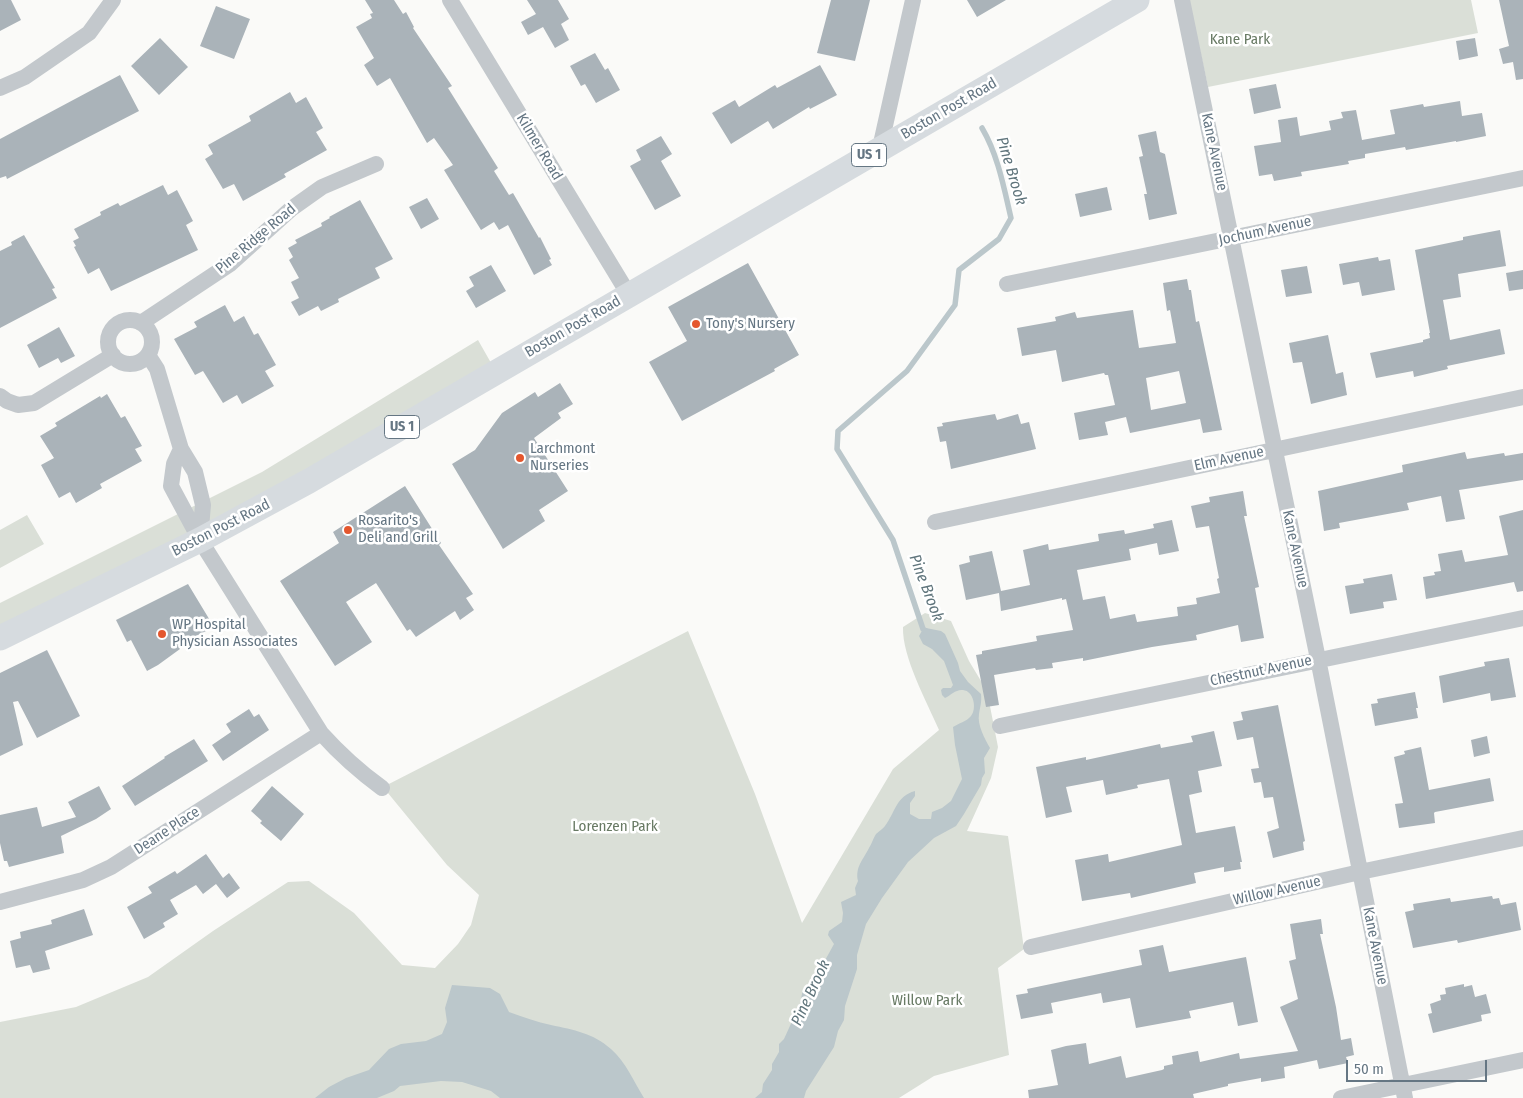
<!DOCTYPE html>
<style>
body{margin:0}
#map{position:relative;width:1523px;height:1098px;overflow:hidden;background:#fafaf8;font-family:"Fira Sans Condensed",sans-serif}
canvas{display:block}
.scale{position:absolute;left:1346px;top:1060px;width:141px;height:22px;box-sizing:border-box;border:2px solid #657683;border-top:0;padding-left:6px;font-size:15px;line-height:18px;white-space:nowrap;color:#657683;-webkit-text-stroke:4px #fff;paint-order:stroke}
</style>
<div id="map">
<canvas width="1523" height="1098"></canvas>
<div class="scale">50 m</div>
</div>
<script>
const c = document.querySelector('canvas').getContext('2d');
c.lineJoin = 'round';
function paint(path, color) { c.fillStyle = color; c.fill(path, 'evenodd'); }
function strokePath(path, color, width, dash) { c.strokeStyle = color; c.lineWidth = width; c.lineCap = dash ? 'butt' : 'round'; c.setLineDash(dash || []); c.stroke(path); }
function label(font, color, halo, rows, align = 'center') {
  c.font = font + ' "Fira Sans Condensed",sans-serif'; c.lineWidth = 5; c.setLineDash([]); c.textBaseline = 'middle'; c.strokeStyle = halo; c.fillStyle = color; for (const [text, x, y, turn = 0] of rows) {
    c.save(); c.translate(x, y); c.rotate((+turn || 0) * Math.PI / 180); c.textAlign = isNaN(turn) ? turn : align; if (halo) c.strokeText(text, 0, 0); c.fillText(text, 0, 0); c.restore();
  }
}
const green = new Path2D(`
 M1189,0H1471L1478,33L1208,87Z
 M478,340L499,377L0,635V603L262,472Z
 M27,515L44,544L0,568V530Z
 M925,613L951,621L969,661L987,691L998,747L991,778L967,831L1008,836L1024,949L998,968L1009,1055L934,1076L899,1098H0V1022L76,1007L148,977L213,931L288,882L309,881L354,913L402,965L435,968L458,944L471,925L479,895L447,865L383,787L688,631L755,794L802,923L893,769L939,730C927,702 902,657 903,627Z`);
const water = new Path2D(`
 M926,628L941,631L945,634L958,663L960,671L968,682L981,694C982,702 980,707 979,714C977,725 985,739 990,748L984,758L985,773L982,778L981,785L964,814L956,826L934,838L908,862L882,898L866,924L857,955V969L845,1006L844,1020L838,1031L834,1047L806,1091L804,1098H755L762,1092L763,1084L772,1070V1064L779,1052V1044L784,1039L794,1017L799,1009L803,989L817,975L834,944L828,935L829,931L842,922L843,913L841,902L856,895L855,888L858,881C855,867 863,860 869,848C872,843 873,839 876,834C879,831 883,829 885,826C895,813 896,796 915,791V796L910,803V814L919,819H931L932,812L942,808L951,801L962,779L955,745L953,727C959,723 966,722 971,716C977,709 974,691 963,690C956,689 951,695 945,698L942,695L941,690L943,688H951L953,685L944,661L932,649L923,644L919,636L923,629Z
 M452,985L490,988L500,994L509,1012C523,1017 537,1022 551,1025C574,1030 593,1033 611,1049C626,1062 634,1082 644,1098H500L491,1091L462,1082L441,1081L400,1086L394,1091L377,1098H315L329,1087L346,1078L369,1070L389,1049L401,1044L426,1041L442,1034L447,1022L445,1008Z`);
const stream = new Path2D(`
 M927,632L923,629L893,540L837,449L838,431L907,371L955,305L959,270L999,239L1011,218C1004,188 998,155 982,128`);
const building = new Path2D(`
 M0,0H11L21,20L0,31Z
 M365,0H394L403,14L406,12L414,27L413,28L452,86L448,88L498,168L494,171L509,195L513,193L539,238L540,237L551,259L549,260L552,265L534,275L508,225L499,230L494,222L481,230L444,170L453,165L434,138L427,143L390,78L377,86L364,65L374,58L356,27L372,18L370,14L373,13Z
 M527,0H558L569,19L561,24L569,40L555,48L543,27L528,35L521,22L536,14Z
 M831,0H870L855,61L817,53Z
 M967,0H1006L977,17Z
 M1499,0H1523V79L1516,80L1513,62L1503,64L1499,49L1509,46Z
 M216,6L250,19L234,59L200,46Z
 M160,38L188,67L159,95L131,66Z
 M1475,38L1478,56L1459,60L1456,41Z
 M595,53L605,70L608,68L620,90L596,103L585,84L581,86L570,66Z
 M820,65L837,95L810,109L809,107L773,129L768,121L731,144L712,113L735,100L739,107L775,85L777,88Z
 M120,75L139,111L7,179L6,176L0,178V139Z
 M1276,84L1281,108L1254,114L1249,89Z
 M290,92L296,103L306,97L323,128L316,132L327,150L284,174L286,177L243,201L234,184L223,189L205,159L213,154L208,145L251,121L249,116Z
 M1460,101L1462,116L1482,113L1486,136L1456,142V141L1406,150L1405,147L1365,154V158L1348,161L1349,164L1301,172L1302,176L1274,181L1272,174L1259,176L1254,146L1281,142L1278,120L1297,117L1300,136L1331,130L1329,121L1343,118L1341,112L1356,110L1362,140L1395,134L1390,110L1423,104L1424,107Z
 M1156,131L1160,152L1165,154L1177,214L1149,220L1144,194H1147L1139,157L1143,156L1138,135Z
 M661,136L672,154L661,161L681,196L655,210L630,166L641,160L636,150Z
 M163,185L168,195L177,190L193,221L186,225L198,250L111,291L99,268L88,274L74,247L76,246L73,241L79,238L74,229L101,215L100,212L118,203L120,206Z
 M1107,187L1112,210L1080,217L1075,194Z
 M427,198L439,219L421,229L409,207Z
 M360,200L393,259L375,268L380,278L338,299L339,302L321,311L318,306L299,316L291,302L299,298L291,282L299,278L289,260L293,257L288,248L297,243L295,240L322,226L321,223L330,218L329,217Z
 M1500,230L1506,266L1458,274L1461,297L1443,300L1450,340L1500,329L1505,354L1447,366L1448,369L1414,377L1413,371L1376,378L1370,353L1423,342V340L1430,338L1429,333H1430L1415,250L1463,240V237Z
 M24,235L55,288L52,289L57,298L0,328V251L12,245L11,242Z
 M1378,257L1379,261L1390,259L1395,290L1362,296L1359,282L1343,285L1339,264Z
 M748,263L799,355L774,369L775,371L682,421L649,362L687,341L668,307Z
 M491,265L506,291L476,308L466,291L474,286L469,277Z
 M1307,266L1312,293L1286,297L1281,270Z
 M1523,270V289L1509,291L1506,273Z
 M1187,279L1189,290H1191L1196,322L1199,321L1222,430L1203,433L1200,419L1130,433L1126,417L1105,422L1108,435L1079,440L1074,413L1115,405L1108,375H1105L1104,373L1062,382L1056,350L1022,356L1017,328L1056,321L1055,317L1075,312L1077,318L1133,310L1139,348L1176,343L1170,310L1167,311L1163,283ZM1179,371L1186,403L1151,410L1146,378Z
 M225,305L234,322L244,316L254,335L258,333L276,365L265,371L274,386L242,404L237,395L223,403L203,371L195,375L174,339L197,327L194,322Z
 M59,327L75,356L61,363L58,358L39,368L27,345Z
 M1328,335L1336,374L1343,372L1347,395L1311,404L1302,362L1293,363L1289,343Z
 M560,383L573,404L558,413L561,418L534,438L568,491L539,510L545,521L503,549L452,464L475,450L502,413L535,392L538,397Z
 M107,394L121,418L125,416L142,446L135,449L142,461L100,484L102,488L76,503L70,492L59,498L41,465L54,458L40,436L57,426L55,423L100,396L101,398Z
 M995,414L997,420L1018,414L1021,424L1029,422L1036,449L951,469L946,441L940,442L937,427L943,426L942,423Z
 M1465,452L1467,459L1504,453L1505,456L1523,453V480L1459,490L1465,519L1446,522L1441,496L1407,503L1409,510L1339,523L1340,528L1324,531L1318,491L1403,472L1402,465Z
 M405,486L441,543L439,545L473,594L466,598L474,610L460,620L455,611L416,637L410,629L407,631L376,583L346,602L372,642L335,666L280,581L339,543L333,532Z
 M1243,491L1247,516H1244L1259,587L1255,588L1264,638L1241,642L1238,625L1196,635L1197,640L1152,647L1083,661V658L1052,663L1053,668L1036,670L1035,668L994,675L999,705L986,707L976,655L982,654V651L1037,641L1036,636L1073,630L1066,599L1062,600V598L1001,611L999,593L966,600L959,565L970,562L969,556L992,551L1001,591L1030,585L1023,550L1048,544L1049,550L1099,541L1098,534L1124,530L1125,534L1154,528L1153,524L1172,520L1179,551L1159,555L1157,543L1129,549L1131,560L1077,570L1083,600L1105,596L1110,619L1135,614L1137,622L1178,616L1177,607L1197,604L1196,598L1220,593L1217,579L1219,578L1209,526L1196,528L1191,506L1210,502L1209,497Z
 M1523,510V591L1517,592L1514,582L1426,599L1423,577L1435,575L1434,572L1441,571L1438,554L1462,550L1465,562L1508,555L1499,516Z
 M1392,574L1397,600L1383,602L1384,608L1350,614L1345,586L1364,583L1363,579Z
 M188,584L214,627L178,645L180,649L158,665L147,671L131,640L127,642L116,620Z
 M47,650L80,716L37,738L18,701L13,702L23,745L0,756V673Z
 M1509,658L1516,697L1491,701L1490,693L1443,703L1439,676L1485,666L1484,662Z
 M1415,692L1418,708H1416L1418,718L1375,726L1371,704L1378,703L1377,699Z
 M1278,705L1305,841L1303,842L1304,850L1273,858L1267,832L1279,828L1273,797L1264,798L1261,782L1254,783L1251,769L1259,768L1253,737L1237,740L1233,722L1243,720L1241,712Z
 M249,709L254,717L259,714L269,730L223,761L212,745L231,732L226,724Z
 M1214,731L1222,766L1198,771L1202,792L1189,795L1196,833L1235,826L1242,862H1240L1241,869L1224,872V867L1194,873L1196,883L1131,898L1130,893L1082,901L1075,860L1108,854L1109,862L1182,845L1169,779L1137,785L1138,788L1106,795L1103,780L1066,787L1072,812L1046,818L1036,767L1086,757V760L1160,744L1161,748L1193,742L1191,736Z
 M1487,736L1490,753L1474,757L1471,740Z
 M194,739L208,761L135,806L122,786L165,758L164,757Z
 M1421,747L1429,790L1490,778L1494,801L1435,812L1434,813L1435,823L1399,828L1395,804L1403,803L1394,757L1405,754L1404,751Z
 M99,786L111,809L96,819L61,836L64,853L9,867L7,861H4L0,843V815L37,807L42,827L76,817L68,802Z
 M272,786L304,814L281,841L260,823L262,821L251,811Z
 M206,854L223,878L229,873L240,888L227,898L216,884L203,894L196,885L170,900L178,914L163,923L165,927L144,939L127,907L152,893L148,887L175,871L177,874Z
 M1492,896L1493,899L1499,898L1501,905L1516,902L1521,930L1458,943L1457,940L1413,948L1405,912L1414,910L1413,904L1450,898L1451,902Z
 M84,909L93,935L45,951L50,969L33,973L30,965L16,968L10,941L21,938L20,932L52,924L51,920Z
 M1321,919L1323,934H1320L1336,1007L1341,1040L1351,1038L1354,1055L1346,1057L1348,1063L1319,1069L1317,1060L1284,1067L1285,1078L1261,1082V1078L1228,1084V1086L1193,1094L1194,1098H1029L1028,1090L1058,1085L1051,1050L1066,1046L1086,1043L1089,1064L1121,1056L1126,1078L1162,1070L1164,1069V1066L1173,1064L1172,1056L1198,1051L1200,1062L1239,1053L1240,1059L1298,1051L1280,1007L1298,999L1289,961L1296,959L1290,924Z
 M1163,945L1169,972L1246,957L1258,1022L1238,1026L1233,1002L1189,1011L1191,1018L1136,1028L1130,998L1103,1003L1101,993L1051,1003L1053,1013L1021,1019L1016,995L1028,993L1027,989L1142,965L1139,950Z
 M1464,984V987L1472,985L1475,997L1486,994L1491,1013L1481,1015L1482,1021L1433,1033L1428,1014L1432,1013L1430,1004L1441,1000L1440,995L1446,994L1445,988Z`);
const street = new Path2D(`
 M450,0L629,295
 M1182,0L1318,659L1405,1098
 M0,88L25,77L89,33L113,0
 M880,148L913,0
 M1007,284L1523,178
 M108 342a22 22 0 1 1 44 0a22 22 0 1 1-44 0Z
 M141,323L230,264L291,209L322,187L376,164
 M148,355L157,369L181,449L195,472L203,505L200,539
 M0,396L7,401L18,405L34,403L113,355
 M181,449L174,464L171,486L200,540L321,733C339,753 360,772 382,788
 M935,522L1523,397
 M1000,726L1523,618
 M0,902L83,880L111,867L321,733
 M1031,947L1360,872L1523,838
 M1341,1098L1523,1060`);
const primary = new Path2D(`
 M0,638L200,540L309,481L1137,0`);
const markers = [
 [696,324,5,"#e4572e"],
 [520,458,5,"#e4572e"],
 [348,530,5,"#e4572e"],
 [162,634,5,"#e4572e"]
];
const shields = [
 [869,155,35],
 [402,427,35]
];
const shieldNames = [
 ["US 1",869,155],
 ["US 1",402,427]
];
const parkNames = [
 ["Kane Park",1240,40],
 ["Lorenzen Park",615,827],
 ["Willow Park",927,1001]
];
const streetNames = [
 ["Boston Post Road",949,109,-30],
 ["Kilmer Road",539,147,59],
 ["Kane Avenue",1214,152,78],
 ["Jochum Avenue",1265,231,-12],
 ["Pine Ridge Road",256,239,-40],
 ["Boston Post Road",573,327,-30],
 ["Elm Avenue",1229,459,-12],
 ["Boston Post Road",221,528,-27],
 ["Kane Avenue",1295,549,78],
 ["Chestnut Avenue",1261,671,-12],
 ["Deane Place",167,831,-33],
 ["Willow Avenue",1277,891,-13],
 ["Kane Avenue",1375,946,79]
];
const poiNames = [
 ["Tony's Nursery",706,324],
 ["Larchmont",530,449],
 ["Nurseries",530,466],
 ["Rosarito's",358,521],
 ["Deli and Grill",358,538],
 ["WP Hospital",172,625],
 ["Physician Associates",172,642]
];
const waterNames = [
 ["Pine Brook",1011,171,73],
 ["Pine Brook",926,588,69],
 ["Pine Brook",811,993,-65]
];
paint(green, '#dadfd7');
paint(water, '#bbc7cb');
strokePath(stream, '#bbc7cb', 5.5);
paint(building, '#aab3b9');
strokePath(street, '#c3c8cc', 16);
strokePath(primary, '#d6dbdf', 25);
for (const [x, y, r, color] of markers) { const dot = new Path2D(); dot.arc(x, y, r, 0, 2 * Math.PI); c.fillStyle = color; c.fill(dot); strokePath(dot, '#fff', 2); }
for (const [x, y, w] of shields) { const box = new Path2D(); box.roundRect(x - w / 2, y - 11.5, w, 23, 4); c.fillStyle = '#fff'; c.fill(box); strokePath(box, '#657683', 1); }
label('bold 14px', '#657683', null, shieldNames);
label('15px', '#687a64', '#fff', parkNames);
label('15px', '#657683', '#fff', streetNames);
label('15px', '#657683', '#fff', poiNames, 'left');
label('italic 16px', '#60757c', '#fff', waterNames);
</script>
